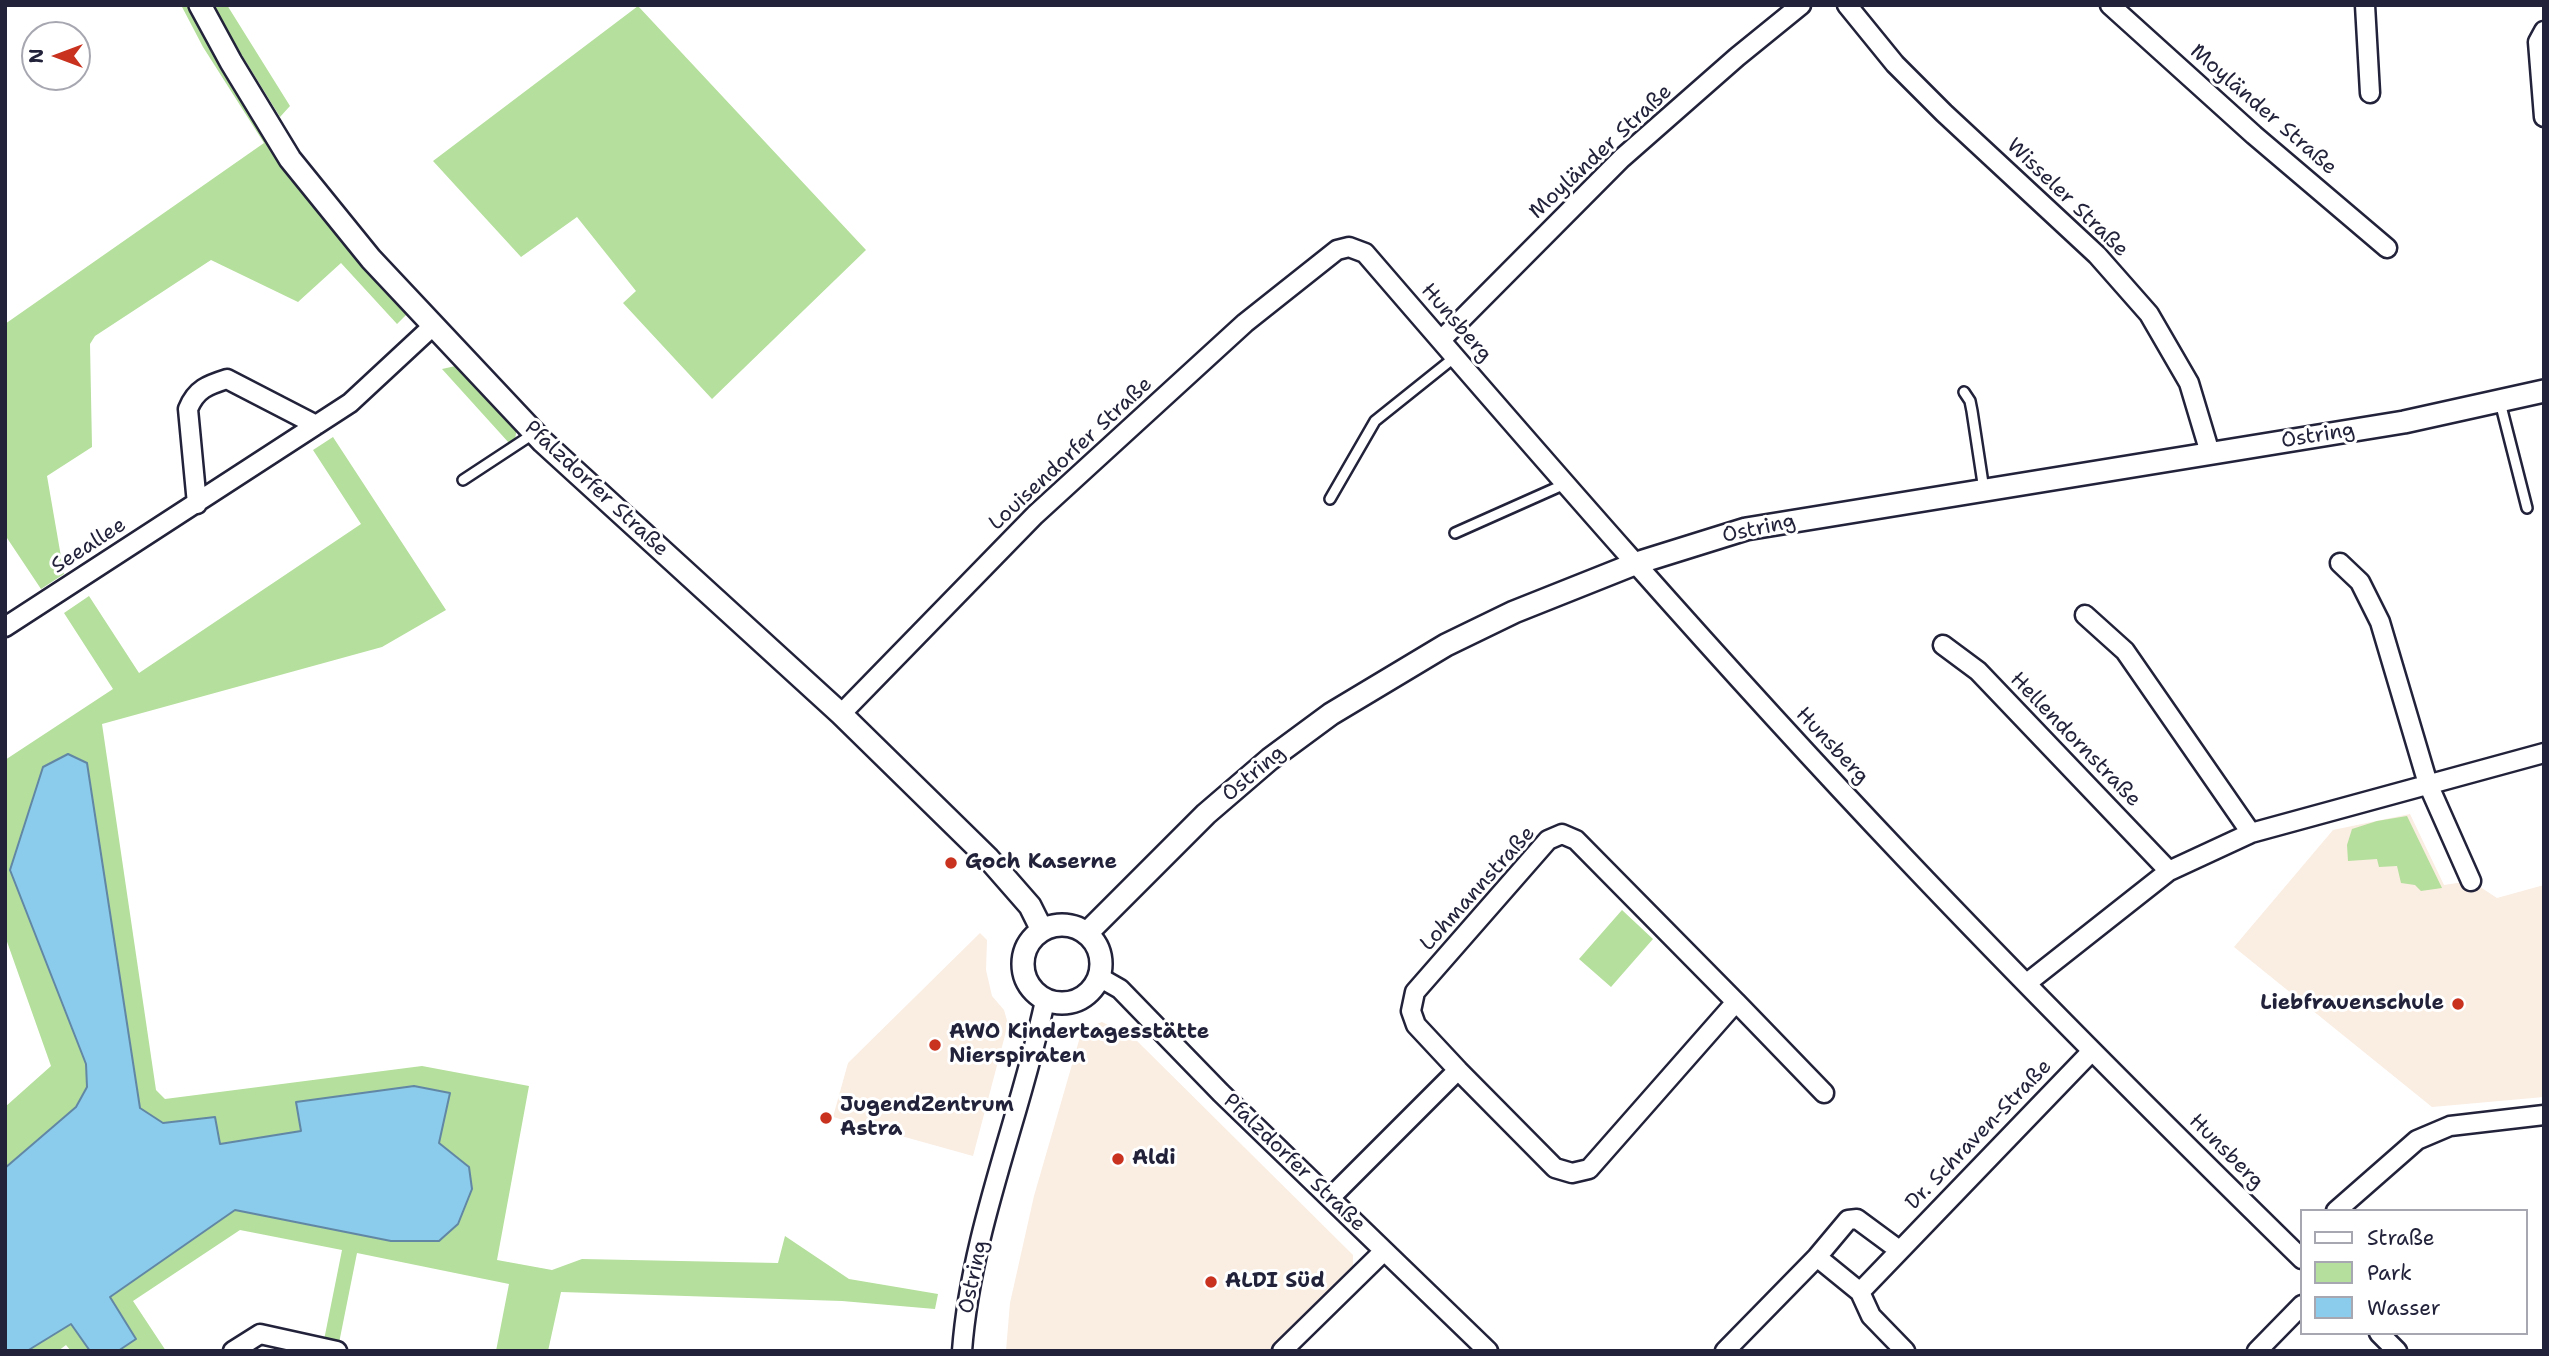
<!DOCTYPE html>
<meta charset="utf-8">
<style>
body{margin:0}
#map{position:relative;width:2549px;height:1356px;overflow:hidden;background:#fff;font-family:"Shantell Sans",sans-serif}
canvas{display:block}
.frame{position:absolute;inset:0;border:7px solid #22223b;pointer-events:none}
.legend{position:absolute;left:2300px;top:1209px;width:228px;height:126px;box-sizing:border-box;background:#fff;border:2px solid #a7a7b1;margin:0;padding:9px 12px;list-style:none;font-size:21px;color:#22223b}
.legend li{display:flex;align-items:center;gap:14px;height:35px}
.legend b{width:35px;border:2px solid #a7a7b1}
.north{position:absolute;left:21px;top:21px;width:70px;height:70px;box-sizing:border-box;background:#fff;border:2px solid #a7a7b1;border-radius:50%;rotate:270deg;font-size:19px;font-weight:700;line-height:28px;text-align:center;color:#22223b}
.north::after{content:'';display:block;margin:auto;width:24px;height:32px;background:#c8321e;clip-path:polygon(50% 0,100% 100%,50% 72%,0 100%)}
</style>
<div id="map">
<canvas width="2549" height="1356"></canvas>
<div class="frame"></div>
<ul class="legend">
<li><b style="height:9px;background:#fff"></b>Straße</li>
<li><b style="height:19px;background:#b5df9c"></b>Park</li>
<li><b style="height:19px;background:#8bcbec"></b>Wasser</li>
</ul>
<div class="north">N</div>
</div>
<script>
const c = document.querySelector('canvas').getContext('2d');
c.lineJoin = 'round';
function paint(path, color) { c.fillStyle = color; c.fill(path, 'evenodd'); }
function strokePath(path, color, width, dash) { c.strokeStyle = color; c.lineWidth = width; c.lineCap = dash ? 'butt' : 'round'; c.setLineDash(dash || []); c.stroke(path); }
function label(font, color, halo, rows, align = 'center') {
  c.font = font + ' "Shantell Sans",sans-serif'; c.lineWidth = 6; c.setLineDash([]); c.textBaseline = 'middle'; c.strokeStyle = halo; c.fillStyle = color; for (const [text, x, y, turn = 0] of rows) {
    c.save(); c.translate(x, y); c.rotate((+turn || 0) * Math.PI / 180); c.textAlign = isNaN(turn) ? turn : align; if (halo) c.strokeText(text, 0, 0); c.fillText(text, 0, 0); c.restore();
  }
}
const built = new Path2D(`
 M2410,814L2444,885L2471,881L2497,898L2544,885V1097L2432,1107L2234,947L2333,830Z
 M980,933L987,940L986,970L992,996L1004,1010L1008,1024L973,1156L833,1117L848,1063Z
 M1102,1022L1134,1038L1353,1255V1269L1268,1351H1006L1010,1303L1034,1196L1082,1030Z`);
const green = new Path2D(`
 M181,5H191L408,313L397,324L341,263L298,302L211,260L95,336L90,344L92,447L47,476L64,574L41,589L5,535V324L264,143L203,47Z
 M211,5H227L290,106L280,117Z
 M638,6L866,250L712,399L623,303L636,291L577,217L521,257L433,161Z
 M460,365L517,427L515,440L509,443L442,369Z
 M333,437L446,610L382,647L102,724L156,1090L165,1099L422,1066L529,1086L497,1260L552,1270L582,1259L778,1263L785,1236L849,1279L938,1294L935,1309L842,1301L561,1292L548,1351H496L509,1284L357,1253L339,1343L324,1340L342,1250L240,1230L133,1301L166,1351H118L136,1339L110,1297L235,1210L391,1241H438L469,1167L439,1144L450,1093L297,1102L301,1131L219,1144L215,1117L163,1123L140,1108L87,763L68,754L87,1087L76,1107L5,1168V1107L51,1066L5,936V760L113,689L64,613L89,596L139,673L361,524L313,450Z
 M2407,816L2442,888L2421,891L2415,885L2401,883L2397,866L2379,867L2377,859L2348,861L2347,845L2352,829L2377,821Z
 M1622,910L1653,939L1611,987L1579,959Z
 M71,1323L90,1351H71L66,1345L58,1351H27Z`);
const water = new Path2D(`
 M68,754L87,763L140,1108L163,1123L215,1117L220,1144L301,1131L296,1102L414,1086L450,1093L439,1143L469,1167L472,1189L458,1224L439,1241H391L235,1210L110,1297L136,1339L118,1351H90L71,1324L27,1351H5V1168L76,1107L87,1087L86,1064L10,870L43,767Z`);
const service = new Path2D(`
 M1964,392L1970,401L1972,411L1984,490
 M2500,402L2527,508
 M463,480L533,434
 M1330,499L1375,421L1455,357
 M1455,533L1565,484`);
const minor = new Path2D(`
 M1847,5L1895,64L1944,113L2097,255L2149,314L2189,383L2210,453
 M2110,5L2254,135L2387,248
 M2365,5L2370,93
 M2544,31L2538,42L2544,117
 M1441,340L1622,158L1737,57L1801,5
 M197,504L188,409C196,389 208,385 227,379L316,425
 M2340,563L2360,582L2380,622L2428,784L2471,881
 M2085,615L2125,651L2251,833
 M5,627L350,403L434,325
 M1943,645L1978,671L2169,871
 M841,714L1035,515L1245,323L1337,250L1349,247L1365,253C1541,457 1718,661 1904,857C2034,994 2167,1127 2302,1259
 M1099,977L1120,989L1221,1093L1488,1351
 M2027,983L2169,871L2251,833L2544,753
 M1736,1002L1824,1093
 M1331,1197L1458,1070L1555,1168L1572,1173L1589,1169L1736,1002L1576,840L1562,834L1548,840L1415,992L1411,1011L1416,1025L1458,1070
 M2336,1211L2417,1140L2450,1126L2544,1115
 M1817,1257L1860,1292L2092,1051
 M1860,1292L1871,1316L1905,1351
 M2379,1333L2397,1351
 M233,1351L260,1334L337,1351
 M962,1351C971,1231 1020,1118 1045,1001
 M1282,1351L1384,1251
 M1725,1351L1817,1257L1848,1220L1857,1219L1899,1250
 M2257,1351L2302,1305`);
const tertiary = new Path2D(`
 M200,5L231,62L290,159L371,259L543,442L841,714L988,858L1030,906L1042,930
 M1023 964a39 39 0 1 1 78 0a39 39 0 1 1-78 0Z
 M1087,933L1206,814L1270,759L1331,714L1446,645L1514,612L1637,563L1746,529L2404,422L2544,391`);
const markers = [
 [951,863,7,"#c8321e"],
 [2458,1004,7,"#c8321e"],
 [935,1045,7,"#c8321e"],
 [826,1118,7,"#c8321e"],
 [1118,1159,7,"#c8321e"],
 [1211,1282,7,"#c8321e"]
];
const streetNames = [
 ["Moyländer Straße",2263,110,41],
 ["Moyländer Straße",1601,152,-43],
 ["Wisseler Straße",2067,198,44],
 ["Hunsberg",1456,323,49],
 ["Ostring",2318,436,-9],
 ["Louisendorfer Straße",1071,454,-43],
 ["Pfalzdorfer Straße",596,489,43],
 ["Ostring",1759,529,-12],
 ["Seeallee",89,546,-33],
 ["Hellendornstraße",2075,740,46],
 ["Hunsberg",1832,746,47],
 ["Ostring",1254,774,-40],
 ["Lohmannstraße",1478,889,-48],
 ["Dr. Schraven-Straße",1979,1135,-46],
 ["Hunsberg",2226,1152,45],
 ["Pfalzdorfer Straße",1294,1163,44],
 ["Ostring",974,1277,-78]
];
const poiNames = [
 ["Goch Kaserne",965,863],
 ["Liebfrauenschule",2444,1004,"right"],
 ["AWO Kindertagesstätte",949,1033],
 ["Nierspiraten",949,1057],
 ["JugendZentrum",840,1106],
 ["Astra",840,1130],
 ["Aldi",1132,1159],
 ["ALDI Süd",1225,1282]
];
paint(built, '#faede2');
paint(green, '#b5df9c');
paint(water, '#8bcbec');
strokePath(water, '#6187a5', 2);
strokePath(service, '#22223b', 14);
strokePath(minor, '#22223b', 23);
strokePath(tertiary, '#22223b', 26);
strokePath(service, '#fff', 9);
strokePath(minor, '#fff', 18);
strokePath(tertiary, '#fff', 21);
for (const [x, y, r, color] of markers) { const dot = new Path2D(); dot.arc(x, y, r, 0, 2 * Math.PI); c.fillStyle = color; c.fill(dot); strokePath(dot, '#fff', 2.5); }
label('21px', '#22223b', '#fff', streetNames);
label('bold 21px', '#22223b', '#fff', poiNames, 'left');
</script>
